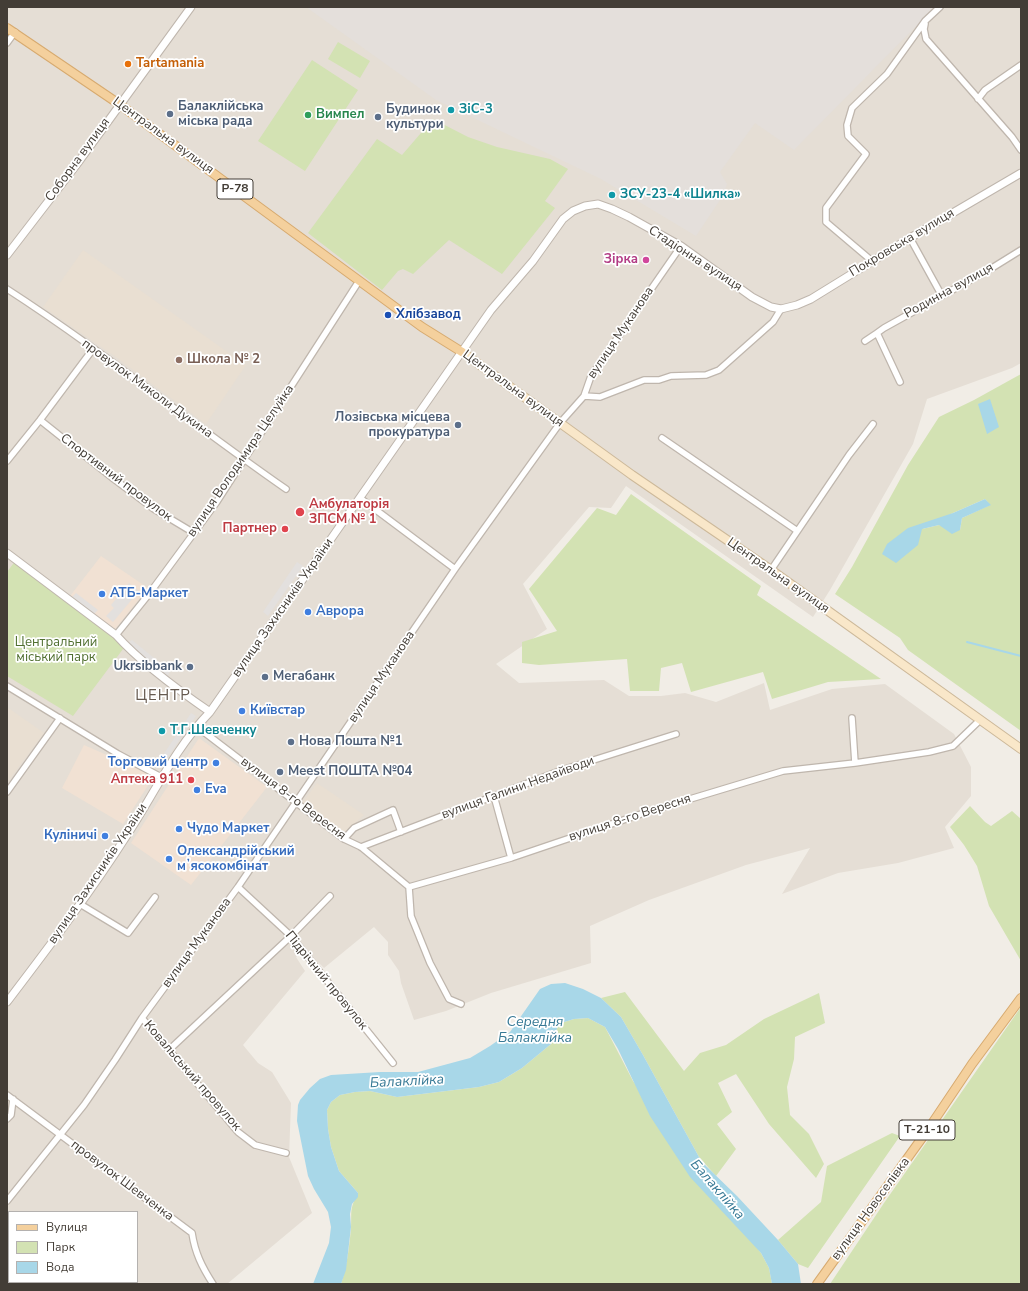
<!DOCTYPE html>
<meta charset="utf-8">
<style>
body{margin:0}
#map{position:relative;width:1028px;height:1291px;overflow:hidden;background:#f1ede6;font-family:"Nunito Sans",sans-serif}
canvas{display:block}
.frame{position:absolute;inset:0;border:8px solid #433d36;pointer-events:none}
.legend{position:absolute;left:8px;top:1211px;width:130px;height:72px;box-sizing:border-box;background:#fff;border:1px solid #b4b1af;margin:0;padding:5px 7px;list-style:none;font-size:12px;color:#433d36}
.legend li{display:flex;align-items:center;gap:8px;height:20px}
.legend b{width:20px;border:1px solid #b4b1af}
</style>
<div id="map">
<canvas width="1028" height="1291"></canvas>
<div class="frame"></div>
<ul class="legend">
<li><b style="height:5px;background:#f4d09d"></b>Вулиця</li>
<li><b style="height:11px;background:#d3e2b3"></b>Парк</li>
<li><b style="height:11px;background:#a8d7e8"></b>Вода</li>
</ul>
</div>
<script>
const c = document.querySelector('canvas').getContext('2d');
c.lineJoin = 'round';
function paint(path, color) { c.fillStyle = color; c.fill(path, 'evenodd'); }
function strokePath(path, color, width, dash) { c.strokeStyle = color; c.lineWidth = width; c.lineCap = dash ? 'butt' : 'round'; c.setLineDash(dash || []); c.stroke(path); }
function label(font, color, halo, rows, align = 'center') {
  c.font = font + ' "Nunito Sans",sans-serif'; c.lineWidth = 3.5; c.setLineDash([]); c.textBaseline = 'middle'; c.strokeStyle = halo; c.fillStyle = color; for (const [text, x, y, turn = 0] of rows) {
    c.save(); c.translate(x, y); c.rotate((+turn || 0) * Math.PI / 180); c.textAlign = isNaN(turn) ? turn : align; if (halo) c.strokeText(text, 0, 0); c.fillText(text, 0, 0); c.restore();
  }
}
const residential = new Path2D(`
 M7,7H1021V363L1012,368L927,399L913,444L830,590L813,617L626,486L611,508L589,507L523,584L547,629L496,664L519,683L604,680L629,696H661L685,693L716,702L764,683L770,710L832,689L885,684L954,734L971,767V796L945,827L954,848L898,863L838,873L782,894L810,848L746,865L649,900L590,926L591,963L491,993L446,1011L414,1020L401,983L399,971L388,955V942L374,927L324,968L320,964L302,952L296,957L305,971L243,1045L258,1063L272,1072L291,1103L289,1157L312,1213L227,1284H130L128,1282H137V1212H9V1219H7Z`);
const commercial = new Path2D(`
 M101,556L148,588L116,628L112,629L70,596Z
 M199,738L267,787L191,885L131,843Z
 M84,745L148,773L151,781L123,824L62,788Z`);
const industrial = new Path2D(`
 M306,7H935L794,150L755,123L720,172L727,184L724,194L696,236L601,179L436,100Z`);
const education = new Path2D(`
 M83,250L246,365L206,424L113,355L43,307Z
 M7,707L44,733L7,783Z
 M317,783L364,815L344,834L302,803Z`);
const green = new Path2D(`
 M338,42L370,61L360,78L328,59Z
 M312,60L358,90L305,171L258,141Z
 M433,119L468,137L497,147L550,159L568,169L545,201L555,208L502,274L449,240L413,274L403,269L398,271L382,290L308,233L377,139L402,155Z
 M1021,374V731L908,650L900,638L835,594L852,567L908,465L939,417L974,400ZM985,499L990,505L962,518L960,530L939,525L922,529L953,513Z
 M631,494L761,586L757,595L881,679L828,682L772,699L763,672L691,692L682,663L661,668L659,691H630L627,659L539,665L522,663V642L557,631L529,589L597,508L616,515Z
 M16,560L126,645L73,716L7,676V572Z
 M970,806L985,822L991,826L1012,811L1021,819V961L989,906L977,866L964,845L950,827Z
 M625,992L684,1071L700,1053L726,1045L764,1019L819,993L825,1023L795,1037L794,1059L787,1087L790,1115L809,1134L824,1164L816,1178L769,1124L736,1074L718,1083L732,1112L717,1124L736,1149L716,1176L699,1157L643,1055L621,1017L601,998Z
 M1021,1007V1284H830L884,1203Z
 M588,1018L605,1027L633,1081L761,1253L769,1268L772,1284H341C347,1266 349,1248 351,1229C352,1211 349,1210 358,1193L339,1171L331,1147L328,1129L327,1110L331,1102L340,1095L355,1092L370,1091L397,1097L479,1087L499,1082L522,1068L551,1044L558,1026L561,1023L574,1019Z
 M892,1133L900,1136L808,1268L798,1264L778,1240L821,1202L827,1166Z
 M7,1246H9V1282H91L93,1284H7Z`);
const parking = new Path2D(`
 M297,562L303,566L268,616L263,612Z
 M129,583L139,591L113,622L106,616L114,608L111,605Z
 M76,593L98,610L94,614L72,597Z
 M132,640L170,671L168,675L169,678L126,643Z
 M191,713L196,716L161,767L157,764Z`);
const water = new Path2D(`
 M990,399L999,427L987,434L978,404Z
 M985,499L991,505L962,518L960,530L952,534L939,525L922,529L918,545L896,563L882,554L887,544L908,528L953,513Z
 M565,983L583,989L601,998L621,1017L643,1055L699,1157L706,1166L737,1196L778,1240L798,1264L801,1284H772L769,1268L761,1253L690,1177L650,1116L618,1049L605,1027L588,1018L574,1019L561,1023L558,1026L551,1044L522,1068L499,1082L479,1087L397,1097L370,1091L355,1092L340,1095L331,1102L327,1110L328,1129L331,1147L339,1171L358,1193V1197L352,1204L350,1214L351,1227L346,1270L341,1284H313L329,1243L331,1227L328,1212L314,1189L308,1176L297,1121L298,1105L300,1100L310,1088L320,1079L331,1075L380,1072H418L470,1058L490,1046L510,1032L540,989L551,984Z`);
const stream = new Path2D(`
 M967,642L1021,656`);
const minor = new Path2D(`
 M925,24L924,29L926,39L1012,137L1021,150
 M7,43L15,32
 M978,99L985,90L1021,65
 M910,238L942,296
 M872,261L826,222V208L866,154L848,136L847,125L852,108L887,74L925,21L940,7
 M7,289C103,351 192,424 286,489
 M865,341L877,333
 M900,382L877,333L884,328L992,268L1021,250
 M584,396L600,397L644,380H659L671,376L706,375L719,370L773,322L781,309
 M40,420L114,479L154,509L194,533
 M662,438L796,530
 M7,461L40,420L93,349
 M360,498L455,569
 M771,570L849,455L873,424
 M116,635L149,594L216,503L359,281
 M7,686L118,754L161,777
 M852,718L855,763
 M196,726L344,839L361,847L409,887L411,916L430,963L449,999L461,1004
 M7,792L60,718
 M494,796L511,858
 M344,839L354,828L393,810L401,832
 M361,847L562,770L676,734
 M238,887L291,936L393,1063
 M409,887L511,858L647,812L783,771L855,763L929,752L953,746L980,720
 M80,904L128,933L155,897
 M142,1018L238,1132L255,1145L286,1153
 M170,1049L291,936L330,896
 M7,1095L192,1233C195,1253 202,1267 213,1284
 M7,1119L11,1115L13,1099
 M7,1201L84,1105L115,1060L142,1018L238,887L455,569L560,423L584,396L591,376L681,246`);
const tertiary = new Path2D(`
 M7,255L77,164L191,7
 M7,553L116,635C142,664 178,690 210,712
 M7,1002C48,948 90,893 127,835C154,794 175,748 210,712L491,310L533,261L563,219L573,211L585,206L598,204L612,209L629,217L681,246L752,297L771,307L781,309L797,305L811,299L910,238L1021,173`);
const secondary = new Path2D(`
 M462,352L632,475L771,570L1021,749`);
const primary = new Path2D(`
 M7,28L119,104L422,327L462,352
 M817,1284L927,1131L972,1064L1021,998`);
const markers = [
 [128,64,4,"#e8710a"],
 [451,110,4,"#0f9aa8"],
 [170,114,4,"#5c6f8a"],
 [308,115,4,"#2e9e5b"],
 [378,117,4,"#5c6f8a"],
 [612,195,4,"#0f9aa8"],
 [646,260,4,"#d1479c"],
 [388,315,4,"#1a4fb4"],
 [179,360,4,"#8d6e63"],
 [458,425,4,"#5c6f8a"],
 [300,512,5,"#e0444e"],
 [285,529,4,"#e0444e"],
 [102,594,4,"#3f7fe0"],
 [308,612,4,"#3f7fe0"],
 [190,667,4,"#5c6f8a"],
 [265,677,4,"#5c6f8a"],
 [242,711,4,"#3f7fe0"],
 [162,731,4,"#0f9aa8"],
 [291,742,4,"#5c6f8a"],
 [216,763,4,"#3f7fe0"],
 [280,772,4,"#5c6f8a"],
 [191,780,4,"#e0444e"],
 [197,790,4,"#3f7fe0"],
 [179,829,4,"#3f7fe0"],
 [105,836,4,"#3f7fe0"],
 [169,859,4,"#3f7fe0"]
];
const shields = [
 [235,189,36],
 [927,1130,56]
];
const shieldNames = [
 ["Р-78",235,189],
 ["Т-21-10",927,1130]
];
const foodNames = [
 ["Tartamania",136,64]
];
const serviceNames = [
 ["Балаклійська",178,107],
 ["міська рада",178,122],
 ["Будинок",386,110],
 ["культури",386,125],
 ["Лозівська місцева",450,418,"right"],
 ["прокуратура",450,433,"right"],
 ["Ukrsibbank",182,667,"right"],
 ["Мегабанк",273,677],
 ["Нова Пошта №1",299,742],
 ["Meest ПОШТА №04",288,772]
];
const cultureNames = [
 ["ЗіС-3",459,110],
 ["ЗСУ-23-4 «Шилка»",620,195],
 ["Т.Г.Шевченку",170,731]
];
const leisureNames = [
 ["Вимпел",316,115]
];
const streetNames = [
 ["Центральна вулиця",163,136,36],
 ["Соборна вулиця",78,160,-54],
 ["Покровська вулиця",902,243,-31],
 ["Стадіонна вулиця",695,259,33],
 ["Родинна вулиця",949,291,-29],
 ["вулиця Муканова",621,333,-56],
 ["провулок Миколи Дукина",147,389,36],
 ["Центральна вулиця",513,389,36],
 ["вулиця Володимира Целуйка",241,461,-56],
 ["Спортивний провулок",116,478,37],
 ["Центральна вулиця",778,576,35],
 ["вулиця Захисників України",283,608,-55],
 ["вулиця Муканова",382,677,-56],
 ["вулиця Галини Недайводи",518,788,-20],
 ["вулиця 8-го Вересня",293,799,37],
 ["вулиця 8-го Вересня",630,818,-18],
 ["вулиця Захисників України",98,874,-56],
 ["вулиця Муканова",197,943,-54],
 ["Підрічний провулок",326,981,51],
 ["Ковальський провулок",192,1076,49],
 ["провулок Шевченка",122,1181,37],
 ["вулиця Новоселівка",871,1209,-54]
];
const hotelNames = [
 ["Зірка",638,260]
];
const transitNames = [
 ["Хлібзавод",396,315]
];
const educationNames = [
 ["Школа № 2",187,360]
];
const healthNames = [
 ["Амбулаторія",309,505,"left"],
 ["ЗПСМ № 1",309,520,"left"],
 ["Партнер",277,529],
 ["Аптека 911",183,780]
];
const shopNames = [
 ["АТБ-Маркет",110,594],
 ["Аврора",316,612],
 ["Київстар",250,711],
 ["Торговий центр",208,763,"right"],
 ["Eva",205,790],
 ["Чудо Маркет",187,829],
 ["Куліничі",97,836,"right"],
 ["Олександрійський",177,852],
 ["мʼясокомбінат",177,867]
];
const parkNames = [
 ["Центральний",56,643],
 ["міський парк",56,658]
];
const waterNames = [
 ["Середня",535,1023],
 ["Балаклійка",535,1039],
 ["Балаклійка",407,1082,-3],
 ["Балаклійка",717,1190,49]
];
const quarterNames = [
 ["ЦЕНТР",163,696]
];
paint(residential, '#e5ded5');
paint(commercial, '#f1e1d3');
paint(industrial, '#e4dfdb');
paint(education, '#e9dfd2');
paint(green, '#d3e2b3');
paint(parking, '#e3e0de');
paint(water, '#a8d7e8');
strokePath(stream, '#a8d7e8', 2);
strokePath(minor, '#bfb6ad', 8);
strokePath(tertiary, '#bfb6ad', 9);
strokePath(secondary, '#cdb99a', 10);
strokePath(primary, '#d7aa6f', 10);
strokePath(minor, '#fff', 5.5);
strokePath(tertiary, '#fff', 7);
strokePath(secondary, '#f9e7c9', 8);
strokePath(primary, '#f4d09d', 8);
for (const [x, y, r, color] of markers) { const dot = new Path2D(); dot.arc(x, y, r, 0, 2 * Math.PI); c.fillStyle = color; c.fill(dot); strokePath(dot, '#fff', 1.5); }
for (const [x, y, w] of shields) { const box = new Path2D(); box.roundRect(x - w / 2, y - 10, w, 20, 3); c.fillStyle = '#fff'; c.fill(box); strokePath(box, '#433d36', 1); }
label('bold 12px', '#433d36', null, shieldNames);
label('bold 13px', '#c56008', '#fff', foodNames, 'left');
label('bold 13px', '#4e5e75', '#fff', serviceNames, 'left');
label('bold 13px', '#0d838f', '#fff', cultureNames, 'left');
label('bold 13px', '#27864d', '#fff', leisureNames, 'left');
label('13px', '#433d36', '#fff', streetNames);
label('bold 13px', '#b23c85', '#fff', hotelNames, 'right');
label('bold 13px', '#164399', '#fff', transitNames, 'left');
label('bold 13px', '#785e54', '#fff', educationNames, 'left');
label('bold 13px', '#be3a42', '#fff', healthNames, 'right');
label('bold 13px', '#366cbe', '#fff', shopNames, 'left');
label('13px', '#506f30', '#fff', parkNames);
label('italic 14px', '#377995', '#fff', waterNames);
c.letterSpacing = '1px';
label('15px', '#65594f', '#fff', quarterNames);
c.letterSpacing = '0px';
</script>
